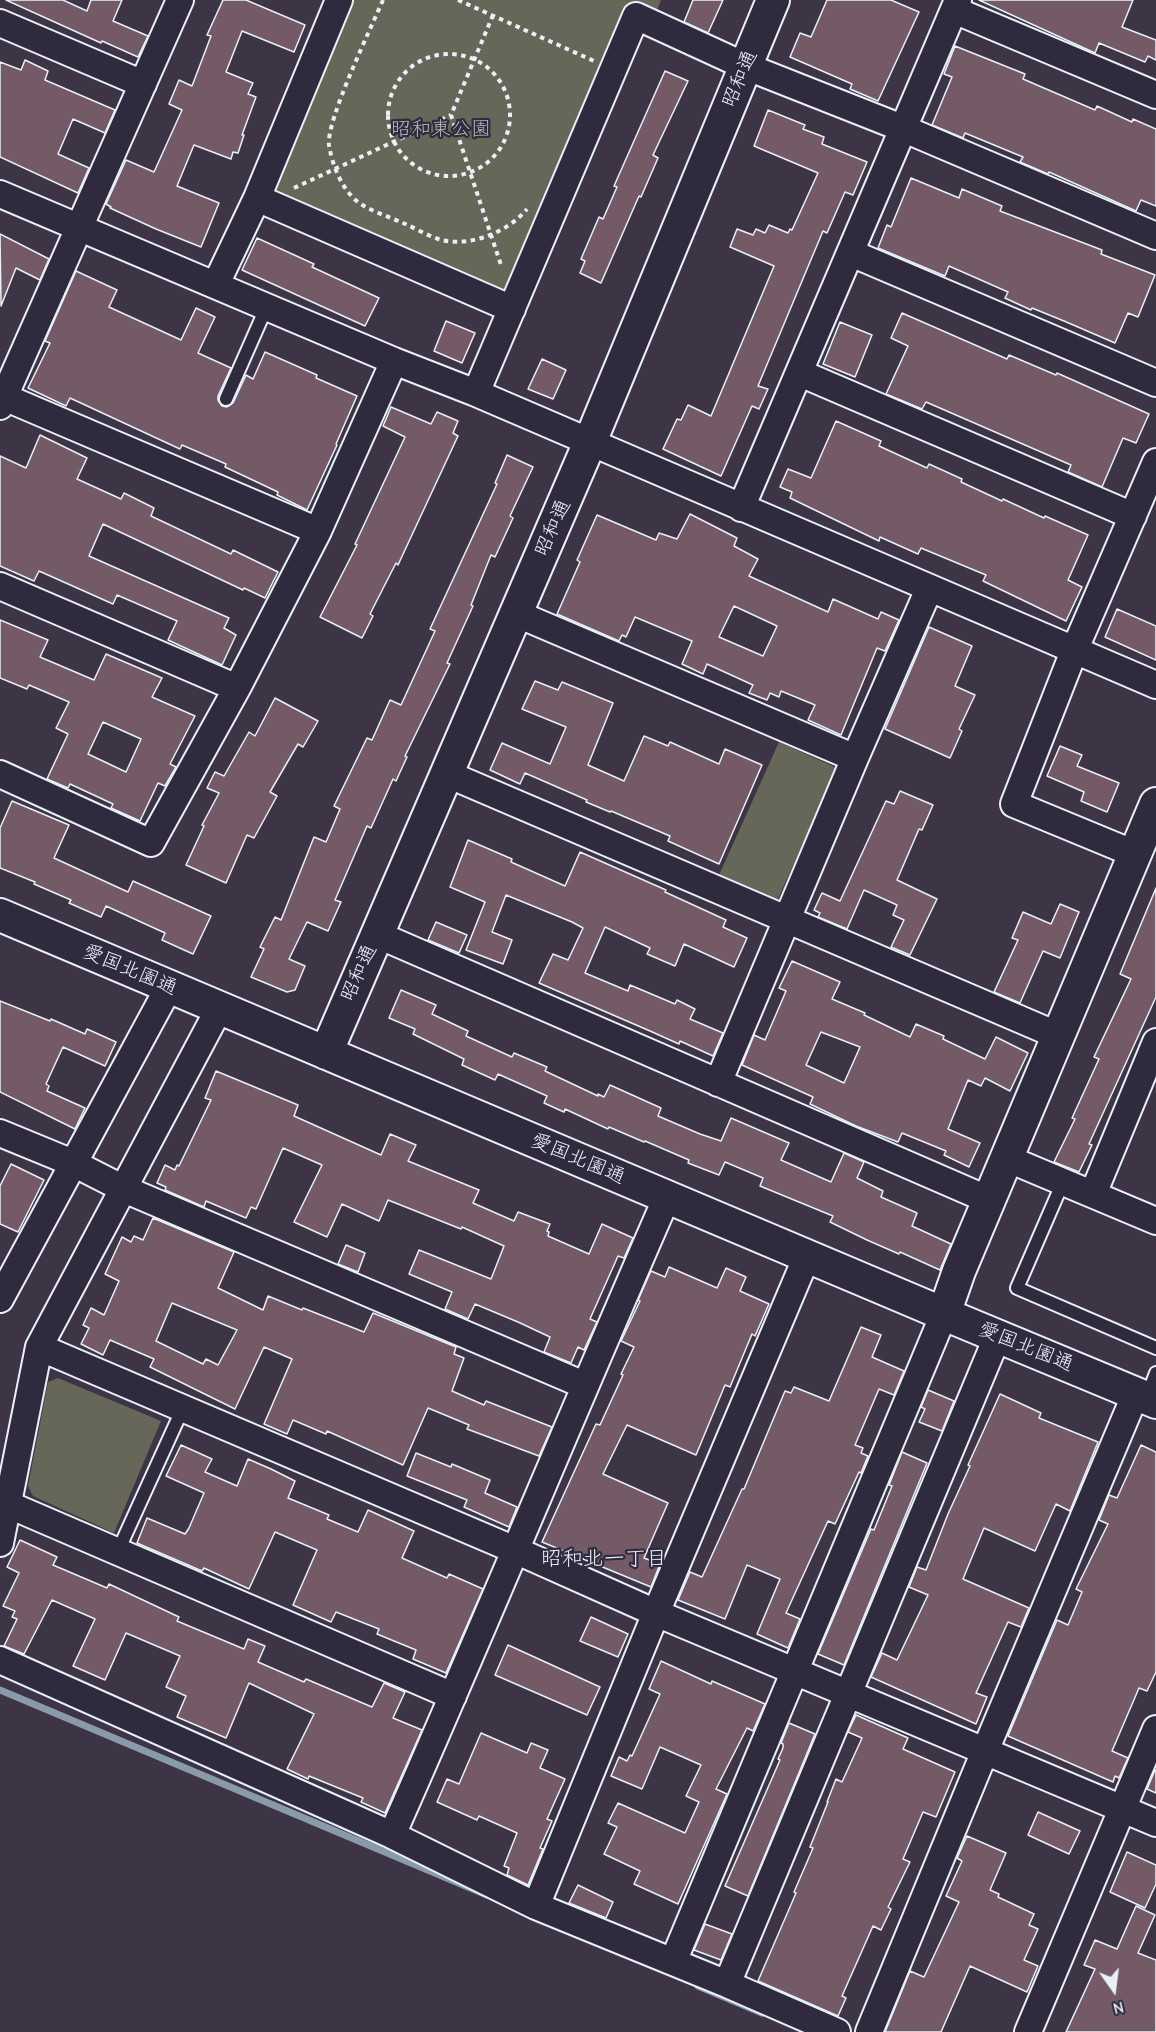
<!DOCTYPE html>
<meta charset="utf-8">
<style>
body{margin:0}
#map{position:relative;width:1156px;height:2032px;overflow:hidden;background:#3d3445;font-family:"Comic Neue",sans-serif}
canvas{display:block}
.north{position:absolute;left:1084px;top:1960px;width:60px;height:60px;-webkit-text-stroke:4px #2f2a3d;paint-order:stroke;rotate:166deg;font-size:16px;font-weight:700;line-height:24px;text-align:center;color:#e8f1f8}
.north::after{content:'';display:block;margin:auto;width:21px;height:27px;background:#e8f1f8;clip-path:polygon(50% 0,100% 100%,50% 72%,0 100%)}
</style>
<div id="map">
<canvas width="1156" height="2032"></canvas>
<div class="north">N</div>
</div>
<script>
const c = document.querySelector('canvas').getContext('2d');
c.lineJoin = 'round';
function paint(path, color) { c.fillStyle = color; c.fill(path, 'evenodd'); }
function strokePath(path, color, width, dash) { c.strokeStyle = color; c.lineWidth = width; c.lineCap = dash ? 'butt' : 'round'; c.setLineDash(dash || []); c.stroke(path); }
function label(font, color, halo, rows, align = 'center') {
  c.font = font + ' "Comic Neue","Klee One",sans-serif'; c.lineWidth = 4.5; c.setLineDash([]); c.textBaseline = 'middle'; c.strokeStyle = halo; c.fillStyle = color; for (const [text, x, y, turn = 0] of rows) {
    c.save(); c.translate(x, y); c.rotate((+turn || 0) * Math.PI / 180); c.textAlign = isNaN(turn) ? turn : align; if (halo) c.strokeText(text, 0, 0); c.fillText(text, 0, 0); c.restore();
  }
}
const green = new Path2D(`
 M348,0H661L655,15L634,6L508,299L267,192Z
 M779,742L837,768L777,901L719,875Z
 M58,1378L161,1421L114,1533L33,1496L28,1486L48,1382Z`);
const stream = new Path2D(`
 M0,1690L487,1895
 M698,1986L762,2013`);
const building = new Path2D(`
 M6,0H63L87,11L91,0H122L113,21L148,36L138,57L102,41L101,43Z
 M223,0H246L305,25L294,52L242,31L226,72L253,83L248,94L256,97L242,135H244L238,153L233,152L231,159L194,145L177,186L219,203L201,247L156,229L110,208L111,207L106,204L126,160L154,172L182,110L169,104L179,80L192,86L211,36L207,35Z
 M693,0H723L708,33L684,22Z
 M827,0H891L919,12L878,101L850,89L852,84L790,57L800,33L811,37Z
 M979,0H1133L1122,27L1156,40V60L1148,56L1145,62L1099,43L1095,53Z
 M955,46L1025,74L1023,79L1095,110L1097,106L1132,122L1133,119L1156,129V206L1141,200L1136,211L1049,172L1048,174L1020,162L1023,157L965,133L963,138L932,125L952,77L944,74Z
 M25,60L48,71L45,80L115,110L105,133L73,119L58,154L89,168L78,193L0,157V62L21,70Z
 M665,71L688,81L653,155L658,158L641,197L639,196L601,283L580,273L585,261L581,259L599,217L603,219L617,187L614,186Z
 M768,110L805,125L803,129L824,137L822,144L867,162L853,195L845,192L827,233L823,231L758,386L768,389L759,409L752,406L721,476L663,449L677,419L681,420L688,405L711,416L774,266L730,247L737,229L753,235L756,229L765,233L769,225L788,233L790,229L792,230L818,173L754,146Z
 M911,178L959,198L962,189L1002,206L1000,211L1102,250L1101,254L1155,275L1138,317L1128,313L1115,343L1064,321L1032,308L1031,310L1005,298L1008,292L949,266L945,276L878,248L887,225L891,227Z
 M0,234L49,259L40,280L16,268L1,306Z
 M257,238L314,264L312,267L379,298L365,326L242,270Z
 M76,271L117,290L109,307L181,340L196,308L215,317L198,353L231,368L218,396V400L222,406L227,407L233,403L246,375L253,379L265,352L317,375L316,378L357,396L336,444L337,445L307,510L277,495L278,492L225,467L226,464L182,445L180,449L70,398L66,406L28,388L50,343L45,341Z
 M902,313L1007,359L1009,355L1056,375L1057,373L1149,414L1136,443L1123,438L1102,487L1068,472L1071,465L926,402L922,409L886,394L908,346L891,338Z
 M446,321L475,333L462,363L434,351Z
 M840,322L872,335L855,377L823,364Z
 M542,359L566,370L553,399L528,389Z
 M391,407L431,424L437,412L458,421L453,433L458,436L398,565L396,563L370,614L373,616L362,638L320,617L357,545L355,544L405,437L383,426Z
 M836,421L881,441L879,446L927,468L929,464L962,479L961,482L1002,501L1003,499L1044,518L1045,516L1088,535L1068,580L1082,587L1066,621L983,581L986,575L921,548L918,554L880,537L879,541L790,498L792,492L780,487L788,469L811,478Z
 M40,435L87,458L77,479L121,499L124,493L154,508L151,516L231,554L233,550L278,572L265,598L244,588L243,590L103,524L89,556L229,618L224,628L236,635L222,665L168,640L177,621L117,595L113,604L39,571L34,581L0,566V456L26,468Z
 M507,455L533,467L510,516L513,518L495,557L491,555L471,605L473,606L447,663L450,664L405,756L407,757L396,781L393,779L371,828L367,826L335,900L341,902L328,931L307,922L289,959L305,966L295,990L287,992L251,977L264,949L260,947L275,917L281,920L314,837L326,842L340,809L334,806L367,738L372,740L390,700L401,705L435,631L430,629L497,484L495,483Z
 M690,514L737,538L734,546L758,559L749,576L828,612L833,599L878,619L881,612L899,620L885,651L877,648L841,735L808,720L815,705L781,691L779,697L770,693L767,700L749,693L753,685L707,664L703,674L682,664L692,641L635,617L626,637L622,635L619,641L557,614L580,562L577,560L597,515L656,540L659,533L677,539ZM734,606L777,626L763,656L719,637Z
 M1117,609L1156,626V660L1105,637Z
 M0,620L48,640L40,657L94,680L106,654L162,678L152,697L195,716L170,764L176,767L165,786L158,783L140,821L111,808L113,804L70,784L68,788L47,779L68,734L56,728L69,702L29,685L27,689L0,678ZM103,722L141,739L126,772L88,754Z
 M929,627L972,646L955,686L975,695L959,729L962,731L950,758L885,729Z
 M535,681L558,690L562,682L613,703L588,765L624,781L644,736L668,746L670,742L719,764L725,749L762,765L719,864L668,841L670,836L611,811L610,812L586,802L587,800L525,773L520,784L490,770L502,743L550,764L566,727L522,709Z
 M275,698L318,721L303,747L298,744L270,792L277,796L254,838L247,835L226,883L186,865L204,826L202,825L219,793L207,788L215,772L224,776L249,732L255,736Z
 M1060,746L1082,755L1077,766L1119,783L1107,812L1081,801L1084,792L1047,776Z
 M900,791L933,805L922,830L919,829L897,880L937,899L910,955L891,947L904,920L893,915L897,905L864,890L847,929L818,917L820,913L814,910L822,893L840,901L886,801L894,804Z
 M12,801L69,825L54,858L128,892L133,881L211,916L193,954L162,940L165,933L106,906L101,917L69,903L71,900L34,884L35,882L0,868V828Z
 M468,840L512,859L511,862L565,886L580,852L666,890L665,892L726,920L723,927L747,938L734,967L684,944L675,966L647,954L650,948L605,927L585,973L628,991L630,985L675,1004L677,1000L695,1009L690,1019L723,1033L713,1056L680,1041L679,1044L650,1031L539,983L553,954L568,960L583,928L572,922L506,895L492,932L512,940L503,964L466,950L485,902L450,887Z
 M1156,888V997L1089,1144L1092,1145L1079,1172L1054,1162L1075,1119L1072,1118L1099,1059L1094,1057L1131,979L1120,974Z
 M1060,904L1079,912L1060,958L1043,951L1020,1003L994,992L1018,940L1012,938L1023,912L1051,924Z
 M436,922L467,935L459,953L428,940Z
 M792,961L840,982L832,999L865,1013L864,1015L910,1037L916,1024L944,1036L943,1039L985,1059L996,1037L1028,1053L1010,1091L985,1078L981,1086L968,1080L948,1129L980,1143L969,1167L944,1155L946,1151L902,1133L898,1142L856,1126L810,1104L813,1097L742,1065L754,1035L765,1040L786,991L779,988ZM821,1032L860,1047L844,1083L806,1065Z
 M401,990L436,1005L432,1014L468,1031L466,1036L512,1057L514,1053L547,1067L545,1071L598,1096V1094L604,1097L610,1085L661,1108L658,1116L700,1134L721,1141L731,1118L789,1143L781,1160L831,1182L844,1153L864,1162L857,1178L883,1191L881,1197L917,1213L912,1226L951,1244L940,1270L900,1252L899,1254L867,1240L830,1222L833,1216L760,1186L763,1178L725,1162L719,1175L688,1163L689,1160L645,1141L644,1142L609,1127L608,1129L565,1109L564,1112L544,1103L547,1096L498,1074L495,1080L462,1065L464,1059L413,1034L415,1029L389,1018Z
 M0,1001L50,1021L51,1019L85,1034L87,1029L116,1042L105,1066L63,1047L46,1084L49,1086L47,1091L85,1108L75,1129L0,1092Z
 M216,1071L298,1105L294,1116L381,1155L390,1134L416,1145L408,1161L479,1190L473,1203L514,1221L518,1212L550,1224L547,1231L549,1232L548,1236L589,1254L602,1224L633,1238L624,1258L618,1256L590,1319L597,1322L584,1350L578,1347L571,1363L544,1352L550,1337L518,1322L475,1304L468,1319L445,1309L452,1292L409,1274L419,1250L491,1279L504,1246L462,1227L461,1229L388,1200L379,1221L342,1204L327,1237L294,1222L322,1165L283,1148L256,1209L251,1207L246,1218L206,1201L204,1207L165,1190L166,1187L157,1183L165,1165L175,1170L177,1165L179,1166L211,1100L205,1098Z
 M11,1164L44,1180L18,1232L0,1224V1186Z
 M153,1218L234,1252L218,1288L263,1310L268,1296L302,1310L303,1308L364,1332L373,1313L456,1347L454,1354L464,1358L452,1391L484,1405L486,1401L552,1427L539,1456L467,1429L469,1425L428,1408L403,1465L327,1431L326,1434L293,1420L287,1434L264,1424L292,1359L264,1347L235,1409L150,1367L154,1359L110,1340L103,1355L81,1344L89,1328L83,1325L91,1308L104,1315L119,1281L105,1274L122,1237L131,1242L134,1236L143,1240ZM172,1303L237,1330L218,1365L206,1359L203,1364L156,1341Z
 M346,1245L365,1253L358,1272L338,1264Z
 M669,1267L717,1288L726,1268L746,1277L740,1291L769,1304L755,1336L752,1334L730,1387L725,1385L696,1455L627,1425L603,1474L668,1503L644,1558L660,1564L651,1587L542,1542L596,1424L600,1425L623,1375L621,1374L634,1347L621,1341L640,1301L638,1300L650,1273L651,1271L665,1277Z
 M861,1327L881,1335L872,1357L904,1371L894,1395L879,1389L855,1445L863,1448L861,1453L868,1456L861,1473L859,1472L835,1524L828,1521L786,1613L800,1619L788,1648L757,1634L780,1579L747,1565L725,1619L678,1600L690,1572L702,1577L742,1489H744L785,1391L791,1393L794,1387L829,1401Z
 M928,1390L954,1401L942,1431L919,1422L925,1409L921,1407Z
 M1000,1394L1041,1413L1039,1418L1098,1442L1070,1511L1056,1504L1035,1551L984,1528L963,1579L1029,1608L1021,1627L1008,1622L976,1693L987,1697L976,1724L871,1677L882,1653L897,1660L928,1595L909,1587L917,1567L926,1570L948,1514L970,1466L968,1465Z
 M181,1445L212,1459L205,1472L237,1486L248,1459L271,1469L295,1481L288,1498L329,1515L327,1519L358,1532L368,1510L414,1531L402,1558L447,1578L449,1574L483,1589L446,1673L413,1659L416,1650L377,1634L379,1629L336,1612L331,1622L293,1605L317,1550L275,1532L249,1589L204,1568L202,1571L137,1543L147,1518L185,1534L189,1528L204,1493L166,1476Z
 M1141,1445L1156,1452V1672L1147,1691L1139,1688L1112,1751L1128,1758L1119,1778L1115,1776L1113,1782L1008,1736L1057,1620L1068,1625L1082,1592L1076,1589L1108,1524L1099,1520L1109,1495L1117,1498Z
 M902,1452L927,1463L844,1665L818,1654L871,1529L874,1530L892,1486L889,1485Z
 M416,1453L451,1467L452,1464L490,1480L485,1493L517,1507L509,1527L464,1507L467,1500L407,1476Z
 M20,1540L57,1557L53,1565L107,1588L109,1584L179,1617L177,1621L244,1649L248,1639L265,1646L258,1662L304,1682L306,1679L372,1707L384,1683L405,1692L393,1718L422,1730L385,1813L361,1802L363,1798L309,1776L308,1779L287,1769L314,1714L249,1683L226,1738L177,1717L186,1696L166,1687L180,1656L126,1633L105,1680L73,1666L95,1619L52,1600L24,1654L4,1646L17,1619L12,1617L15,1611L3,1606L19,1573L7,1567Z
 M591,1617L628,1634L618,1657L580,1641Z
 M508,1645L600,1687L587,1715L495,1675Z
 M661,1661L711,1684L712,1681L765,1704L753,1731L747,1728L716,1789L727,1794L678,1904L634,1884L640,1871L604,1854L617,1827L608,1823L618,1803L685,1833L699,1802L686,1796L701,1765L660,1747L642,1789L611,1776L619,1757L627,1761L630,1755L632,1756L660,1694L649,1689Z
 M856,1715L908,1738L903,1749L955,1772L936,1817L923,1812L903,1859L910,1862L888,1907L891,1909L881,1930L873,1926L842,1996L846,1998L838,2016L758,1981L796,1893L794,1892L813,1848L810,1847L828,1802H827L836,1779L842,1782L862,1738L848,1732Z
 M789,1723L815,1734L748,1896L725,1886L780,1760L778,1759L783,1748V1744L781,1743Z
 M481,1733L527,1753L531,1743L548,1750L540,1768L565,1779L547,1819L552,1821L540,1848L543,1849L528,1885L507,1875L509,1868L504,1866L517,1833L479,1816L477,1820L437,1802L447,1779L459,1784Z
 M1155,1770H1156V1793L1147,1789Z
 M1038,1812L1080,1831L1069,1854L1028,1835Z
 M967,1836L1006,1853L990,1890L999,1894L998,1897L1034,1914L1029,1925L1038,1929L1024,1960L1038,1966L1027,1992L970,1966L941,2032H885L910,1971L924,1977L959,1902L946,1896L962,1861L957,1858Z
 M1127,1852L1156,1865V1884L1145,1908L1110,1892Z
 M578,1885L613,1902L606,1918L569,1903Z
 M1136,1906L1155,1915L1138,1953L1156,1960V2032H1066L1095,1969L1084,1965L1095,1940L1117,1949Z
 M705,1924L732,1934L721,1960L694,1950Z`);
const path = new Path2D(`
 M383,0C371,28 326,121 329,145C332,165 343,193 361,204C373,212 390,217 403,223C415,228 428,236 441,240C471,247 508,232 527,209
 M458,0L594,61
 M493,15L451,115L502,268
 M388 115a61 61 0 1 1 122 0a61 61 0 1 1-122 0Z
 M294,188L451,115`);
const service = new Path2D(`
 M226,399L267,306
 M1063,1182L1017,1288L1156,1348
 M1147,1397L1156,1373
 M118,1551L183,1408`);
const minor = new Path2D(`
 M954,10L1156,95
 M0,23L143,84
 M0,194L394,361L476,393L1156,685
 M257,198L512,309
 M851,253L1156,383
 M216,284L257,198L339,0
 M800,373L1133,516
 M476,393L636,16L745,66L902,128L1156,236
 M4,397L318,531
 M0,406L180,0
 M741,508L958,0
 M0,586L237,688
 M515,613L855,758
 M445,773L1059,1036
 M0,774L151,843L237,688L318,531L394,361
 M1135,854L1014,804L1074,651L1156,462
 M376,934L989,1200
 M718,1083L855,758L929,589
 M0,1133L73,1163L124,1189L584,1385
 M1006,1158L1156,1221
 M1093,1194L1156,1042
 M0,1299L169,987
 M39,1347L515,1550L656,1613L1156,1823
 M0,1501L453,1696
 M0,1543L39,1347L220,1007
 M0,1660L392,1835L536,1906L727,1984L837,2032
 M392,1835C486,1623 574,1409 667,1197
 M536,1906L656,1613L807,1256
 M673,1962L944,1314
 M727,1984L998,1335
 M869,2032L985,1751L1136,1393
 M1028,2032L1156,1729`);
const tertiary = new Path2D(`
 M0,915L944,1314L1156,1402
 M326,1053L590,442L773,0
 M944,1314L959,1271L1156,804`);
const streetNames = [
 ["昭和通",740,79,-67],
 ["昭和通",553,528,-66],
 ["愛国北園通",130,970,23],
 ["昭和通",359,973,-66],
 ["愛国北園通",578,1159,23],
 ["愛国北園通",1026,1347,22]
];
const parkNames = [
 ["昭和東公園",441,129]
];
const neighbourhoodNames = [
 ["昭和北一丁目",604,1559]
];
paint(green, '#666758');
strokePath(stream, '#899ba9', 7);
paint(building, '#735a66');
strokePath(building, '#e8f1f8', 1.5);
strokePath(service, '#e8f1f8', 16);
strokePath(minor, '#e8f1f8', 30);
strokePath(tertiary, '#e8f1f8', 36);
strokePath(path, '#e8f1f8', 4, [4.5, 4.5]);
strokePath(service, '#2f2a3d', 12);
strokePath(minor, '#2f2a3d', 26);
strokePath(tertiary, '#2f2a3d', 32);
label('20px', '#e8f1f8', '#2f2a3d', streetNames);
label('20px', '#b4bab8', '#2f2a3d', parkNames);
label('21px', '#e8f1f8', '#2f2a3d', neighbourhoodNames);
</script>
